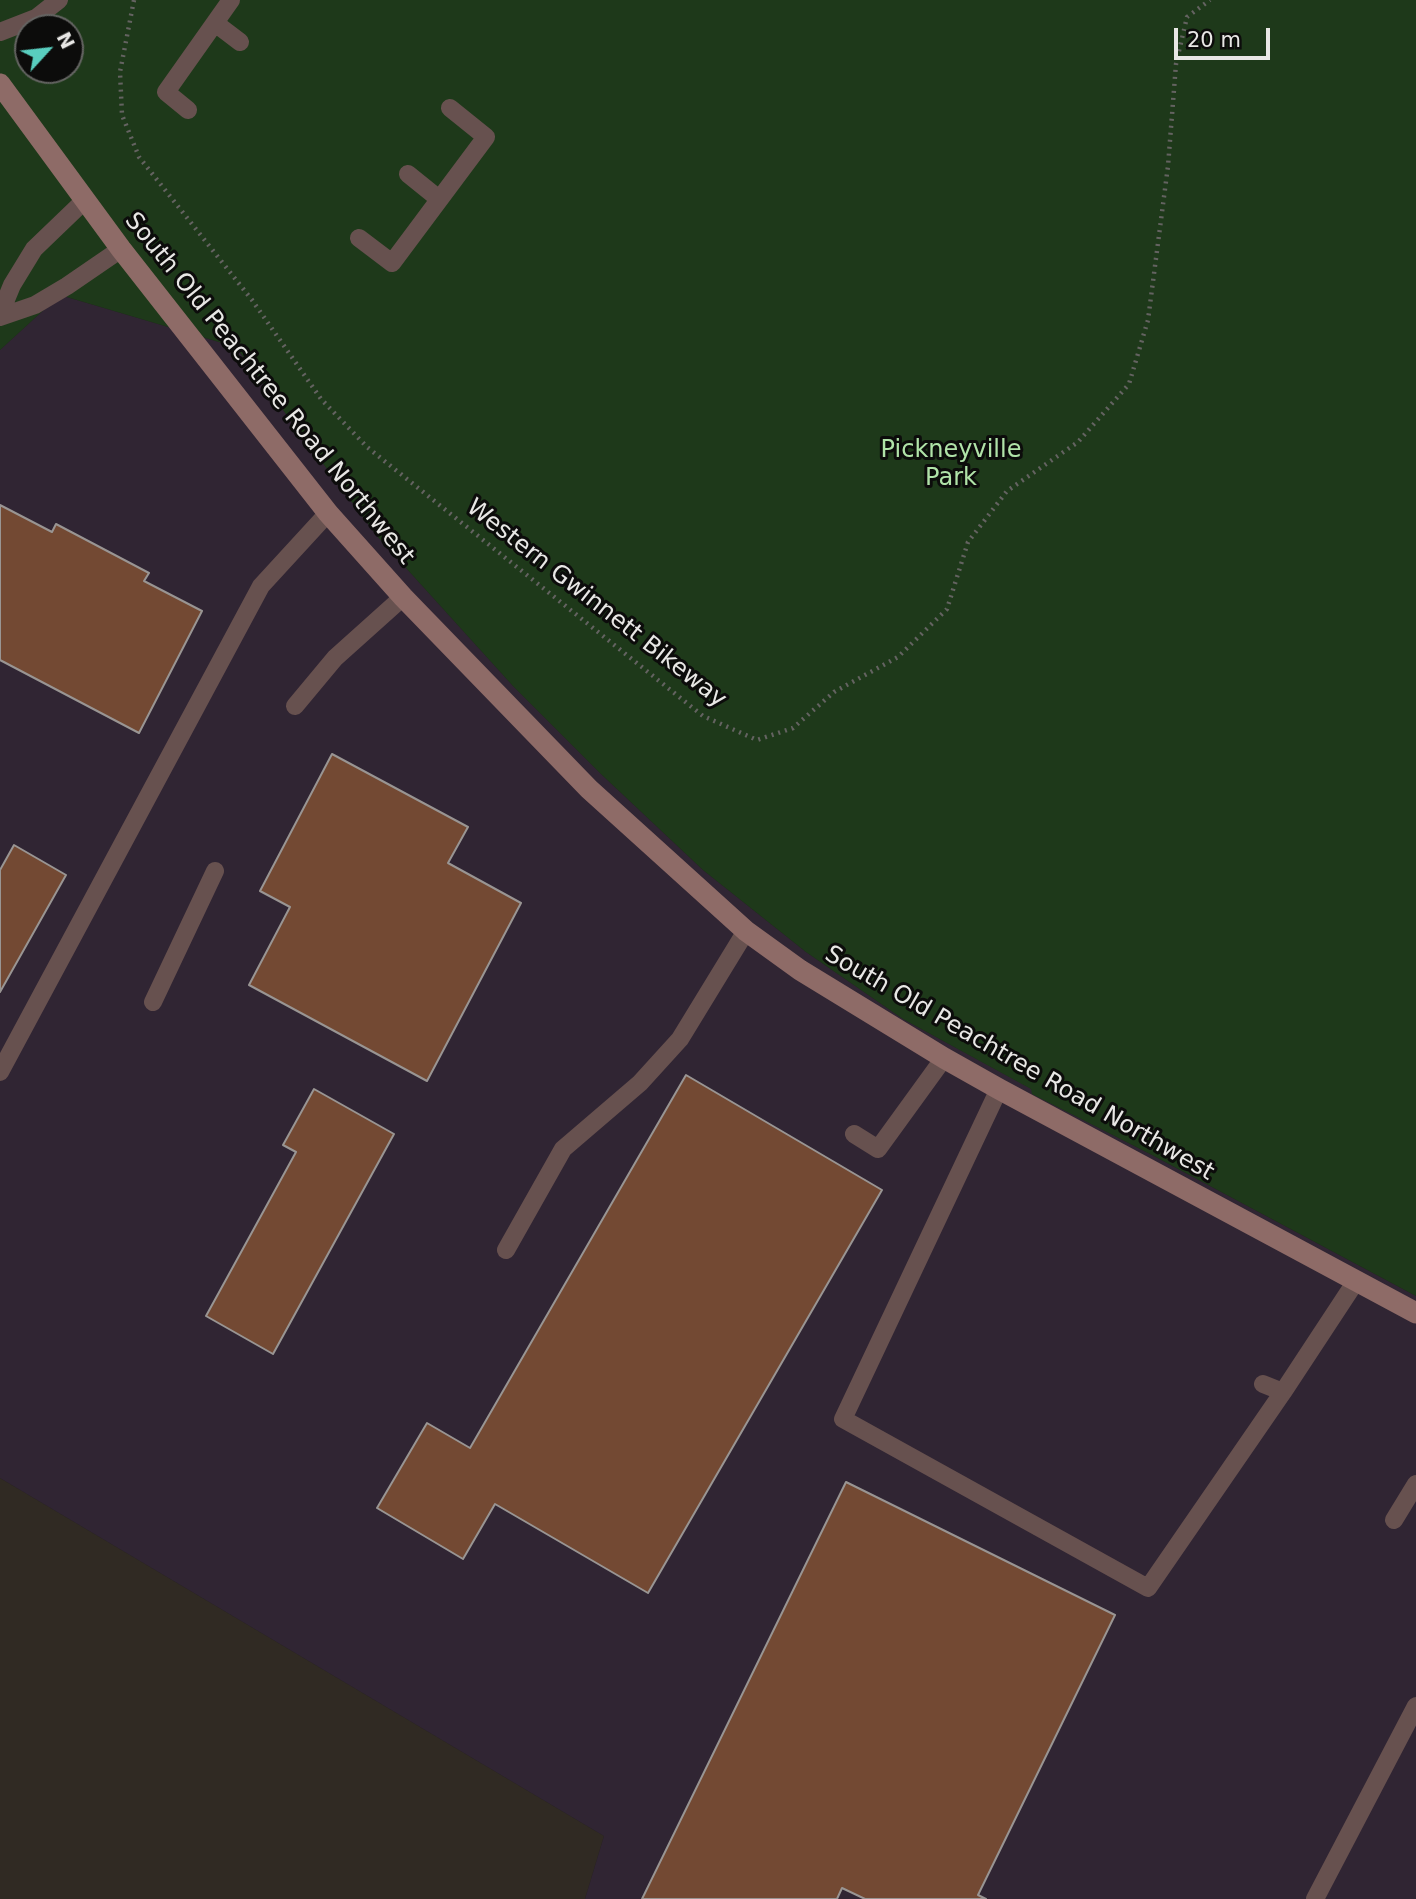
<!DOCTYPE html>
<style>
body{margin:0}
#map{position:relative;width:1416px;height:1899px;overflow:hidden;background:#242220;font-family:"DejaVu Sans",sans-serif}
canvas{display:block}
.north{position:absolute;left:14px;top:14px;width:70px;height:70px;box-sizing:border-box;background:#0c0c0b;border:2px solid #646462;border-radius:50%;rotate:63deg;font-size:19px;font-weight:700;line-height:28px;text-align:center;color:#e8e7e5}
.north::after{content:'';display:block;margin:auto;width:24px;height:32px;background:#59cebf;clip-path:polygon(50% 0,100% 100%,50% 72%,0 100%)}
.scale{position:absolute;left:1174px;top:28px;width:96px;height:32px;box-sizing:border-box;border:4px solid #e8e7e5;border-top:0;padding-left:9px;font-size:21px;line-height:24px;white-space:nowrap;color:#e8e7e5;-webkit-text-stroke:5px #0c0c0b;paint-order:stroke}
</style>
<div id="map">
<canvas width="1416" height="1899"></canvas>
<div class="north">N</div>
<div class="scale">20 m</div>
</div>
<script>
const c = document.querySelector('canvas').getContext('2d');
c.lineJoin = 'round';
function paint(path, color) { c.fillStyle = color; c.fill(path, 'evenodd'); }
function strokePath(path, color, width, dash) { c.strokeStyle = color; c.lineWidth = width; c.lineCap = dash ? 'butt' : 'round'; c.setLineDash(dash || []); c.stroke(path); }
function label(font, color, halo, rows, align = 'center') {
  c.font = font + ' "DejaVu Sans",sans-serif'; c.lineWidth = 6; c.setLineDash([]); c.textBaseline = 'middle'; c.strokeStyle = halo; c.fillStyle = color; for (const [text, x, y, turn = 0] of rows) {
    c.save(); c.translate(x, y); c.rotate((+turn || 0) * Math.PI / 180); c.textAlign = isNaN(turn) ? turn : align; if (halo) c.strokeText(text, 0, 0); c.fillText(text, 0, 0); c.restore();
  }
}
const built = new Path2D(`
 M0,1478L604,1836L585,1899H0Z`);
const industrial = new Path2D(`
 M60,295L236,347L378,537L513,686L601,774L703,870L806,952L903,1019L1032,1089L1033,1094L1152,1155L1416,1296V1899H585L604,1836L0,1478V350Z`);
const green = new Path2D(`
 M0,0H1416V1296L1152,1155L1032,1094L1031,1089L903,1019L806,952L703,870L601,774L513,686L378,537L236,347L60,295L0,350ZM28,28H70V70H28Z`);
const building = new Path2D(`
 M0,505L52,532L56,524L149,573L144,581L202,611L139,733L0,660Z
 M332,754L468,827L448,863L521,903L427,1081L249,985L290,907L260,891Z
 M14,845L66,875L0,992V870Z
 M686,1075L882,1190L648,1593L495,1504L463,1559L377,1508L427,1423L470,1448Z
 M314,1089L394,1134L273,1354L206,1316L296,1152L283,1145Z
 M846,1482L1115,1615L978,1895L986,1899H865L842,1888L837,1899H642Z`);
const path = new Path2D(`
 M134,0L120,72L122,115L139,157L252,300L321,399L367,447L703,716L757,740L793,728L834,692L898,657L947,609L968,542L1007,491L1078,442L1129,384L1148,320L1168,166L1176,64L1187,17L1210,0`);
const lane = new Path2D(`
 M215,23L240,42
 M0,32L36,18L59,0
 M188,110L166,92L231,0
 M408,174L439,199
 M359,238L392,263L486,137L450,108
 M0,314L12,285L34,249L85,200
 M0,317L35,305L67,286L121,249
 M295,706L335,658L403,597
 M153,1002L215,871
 M0,1072L261,586L328,513
 M999,1089L843,1419L1148,1588L1283,1392
 M854,1134L878,1149L944,1058
 M506,1250L563,1149L640,1083L680,1039L746,931
 M1263,1384L1283,1392L1356,1281
 M1394,1520L1416,1484
 M1315,1899L1416,1706`);
const secondary = new Path2D(`
 M0,84L121,249L328,513L403,597L589,789L746,931L800,970L944,1058L999,1089L1416,1313`);
const streetNames = [
 ["South Old Peachtree Road Northwest",269,389,51],
 ["Western Gwinnett Bikeway",596,604,38],
 ["South Old Peachtree Road Northwest",1019,1064,30]
];
const parkNames = [
 ["Pickneyville",951,451],
 ["Park",951,479]
];
paint(built, '#302a23');
paint(industrial, '#302533');
paint(green, '#1e391a');
paint(building, '#734933');
strokePath(building, '#999593', 2);
strokePath(path, '#646361', 4.5, [2, 5]);
strokePath(lane, '#67514f', 18);
strokePath(secondary, '#8e6b67', 21);
label('24px', '#e8e7e5', '#0c0c0b', streetNames);
label('24px', '#b0e3a8', '#0c0c0b', parkNames);
</script>
